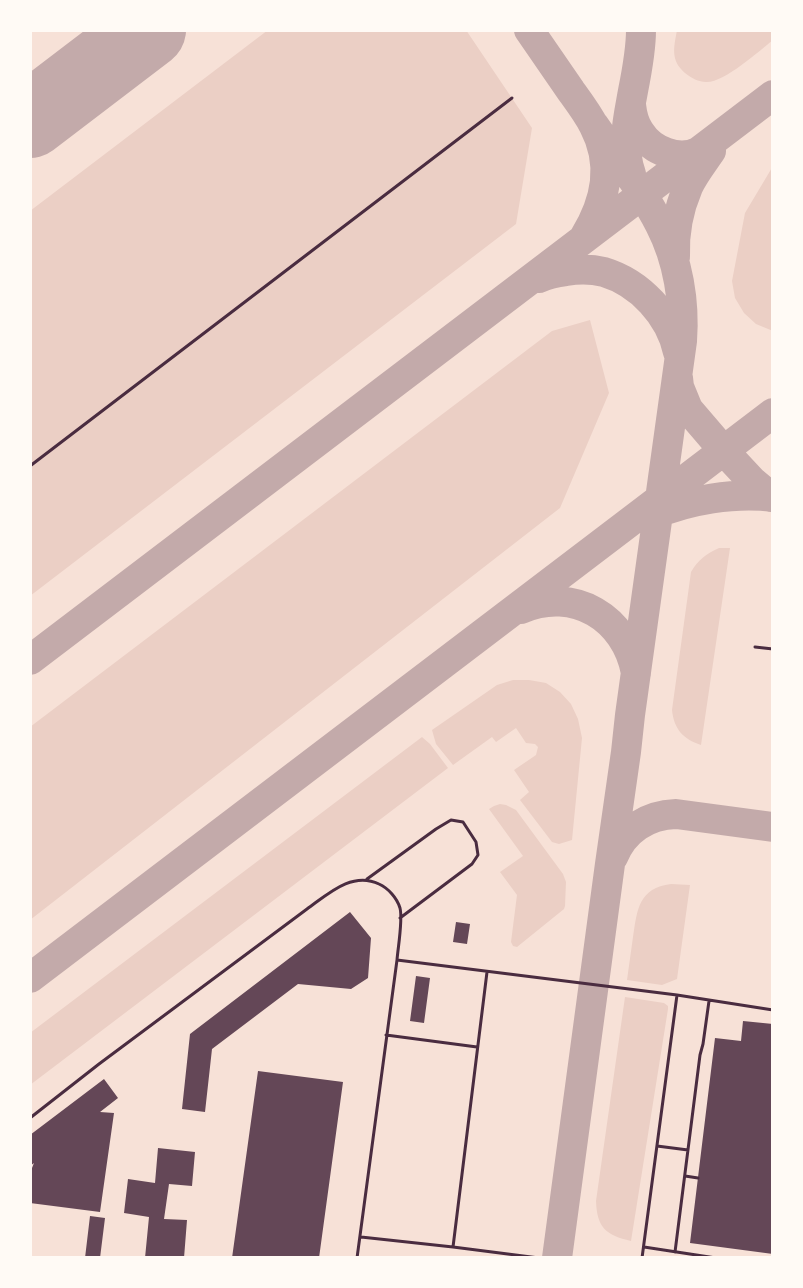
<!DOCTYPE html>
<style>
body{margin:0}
#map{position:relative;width:803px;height:1288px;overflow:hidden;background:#f7e1d7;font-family:"Fira Sans",sans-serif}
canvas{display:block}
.frame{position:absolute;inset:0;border:32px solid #fffaf5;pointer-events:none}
</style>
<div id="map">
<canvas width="803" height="1288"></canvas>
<div class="frame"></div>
</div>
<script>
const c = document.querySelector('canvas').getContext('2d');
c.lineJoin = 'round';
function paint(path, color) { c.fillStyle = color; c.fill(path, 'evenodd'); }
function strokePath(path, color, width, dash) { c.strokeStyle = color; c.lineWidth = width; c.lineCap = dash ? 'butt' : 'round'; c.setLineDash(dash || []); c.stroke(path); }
const green = new Path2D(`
 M268,30H466L532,128L516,224L30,596V211Z
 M677,30H773V40C759,51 724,83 706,82C699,82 691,78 685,73C670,60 674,47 677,30Z
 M773,166V331L756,324L744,313L735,298L732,281L745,213Z
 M590,320L609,393L560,508L30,920V727L552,331Z
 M719,548H730L701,745C683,739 674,729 672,710L691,572C698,560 706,554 719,548Z
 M513,680H529L546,683L560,692L571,704L578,719L582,738L572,840L559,844L552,842L520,800L529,792L514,770L536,755L538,747L535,744L526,743L516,728L496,742L492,737L453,765L436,744L432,730L497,685Z
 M422,737L430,744L448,768L30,1085V1033Z
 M500,804L506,805L516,810L563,874L566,882L565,906L564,909L517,947L513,946L511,942L517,895L500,872L523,856L489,809L494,806Z
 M671,884L690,885L677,979L662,985L627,980C629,966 631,951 633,937C637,909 639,888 671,884Z
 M625,997L664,1003L668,1006V1009L631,1241C606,1235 597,1228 596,1201Z`);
const taxiway = new Path2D(`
 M529,30C543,50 557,71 571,91C579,102 588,114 594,126C614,164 606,201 585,236
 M631,105C632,114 634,124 640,132C652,151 679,162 700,151
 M631,174C621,146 628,119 633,91C637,71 641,50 641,30
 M675,257C674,234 679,208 688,187C694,174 703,163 711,151
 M539,278C547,274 557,272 566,271C578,269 592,269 604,272C640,283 670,315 678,352
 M678,378L679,387L688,409L724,451L752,481L771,497
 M653,515C688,500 735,492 773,497
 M521,609C574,586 626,618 636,673
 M30,660L773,95
 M613,857C624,830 647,815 676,814L773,827
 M30,978L773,413
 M557,1258L610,864L626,752L630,715L682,341C685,302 678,260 660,225C643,191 616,157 594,125`);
const runway = new Path2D(`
 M30,120L148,30`);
const building = new Path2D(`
 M350,912L371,938L368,978L351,989L298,984L212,1049L205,1112L182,1109L190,1034Z
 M456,922L470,924L467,944L453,942Z
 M416,976L430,978L424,1023L410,1021Z
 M743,1021L773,1024V1254L690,1243L715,1038L741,1041Z
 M258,1071L343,1082L319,1258H232Z
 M104,1079L118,1098L100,1112L114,1113L100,1212L30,1203V1173L34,1163L30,1166V1135Z
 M158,1148L195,1152L192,1186L169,1184L164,1219L187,1220L184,1258H145L149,1217L124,1213L128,1179L155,1183Z
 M90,1216L105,1218L100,1258H85Z`);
const service = new Path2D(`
 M30,466L512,98
 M755,647L773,649
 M367,879L436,829L451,820L463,822L476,842L478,855L472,864L400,918
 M397,960L677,995L773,1010
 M386,1035L477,1047
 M30,1118L99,1064L307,909C328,894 352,871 379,884C388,888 397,898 400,908C403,920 398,947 397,960L357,1258
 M657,1146L688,1150
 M685,1176L698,1178
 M361,1237L453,1247L539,1258
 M453,1247L487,972
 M644,1247L716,1258
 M675,1252L700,1055L703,1044L709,1001
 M642,1258L677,995`);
paint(green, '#ebcfc5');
strokePath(taxiway, '#c3aaaa', 30);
strokePath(runway, '#c3aaaa', 76);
paint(building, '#644757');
strokePath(service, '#4a2c40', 3);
</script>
